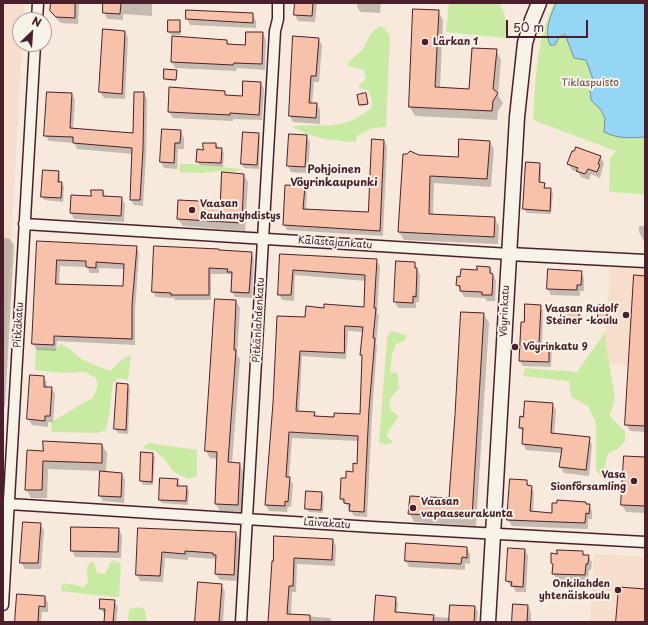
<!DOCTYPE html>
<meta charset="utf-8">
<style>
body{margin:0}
#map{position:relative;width:648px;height:625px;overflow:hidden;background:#f7e9db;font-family:"Playpen Sans",sans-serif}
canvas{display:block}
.frame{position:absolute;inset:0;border:4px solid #4a1f2b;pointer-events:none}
.north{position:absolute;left:12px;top:12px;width:40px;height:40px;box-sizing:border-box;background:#f7f3e8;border:1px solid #b29e9c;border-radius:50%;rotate:25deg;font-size:11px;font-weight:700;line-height:16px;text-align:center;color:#4a1f2b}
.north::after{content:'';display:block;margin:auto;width:14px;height:18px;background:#4a1f2b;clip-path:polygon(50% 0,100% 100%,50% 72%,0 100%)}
.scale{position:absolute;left:506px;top:20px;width:82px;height:18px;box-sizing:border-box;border:2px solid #4a1f2b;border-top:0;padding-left:5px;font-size:12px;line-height:14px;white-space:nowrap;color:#4a1f2b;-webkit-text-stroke:3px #f7f3e8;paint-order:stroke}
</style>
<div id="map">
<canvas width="648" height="625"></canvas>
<div class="frame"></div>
<div class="north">N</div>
<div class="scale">50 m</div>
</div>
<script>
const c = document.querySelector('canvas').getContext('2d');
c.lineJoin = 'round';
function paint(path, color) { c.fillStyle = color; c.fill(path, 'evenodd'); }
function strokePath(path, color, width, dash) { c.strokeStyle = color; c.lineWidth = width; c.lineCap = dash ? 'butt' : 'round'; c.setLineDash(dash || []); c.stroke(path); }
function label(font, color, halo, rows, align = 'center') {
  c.font = font + ' "Playpen Sans",sans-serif'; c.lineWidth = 4; c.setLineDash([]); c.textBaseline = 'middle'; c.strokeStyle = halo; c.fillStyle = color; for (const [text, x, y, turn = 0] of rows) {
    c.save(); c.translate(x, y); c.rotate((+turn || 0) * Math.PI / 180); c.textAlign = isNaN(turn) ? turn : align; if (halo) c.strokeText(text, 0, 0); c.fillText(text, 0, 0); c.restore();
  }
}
const built = new Path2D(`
 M3,3H24L23,20H20V44H22L3,385Z
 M610,264L645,266V366L604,364Z
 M594,554L645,557V622H590Z`);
const green = new Path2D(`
 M449,3H499C506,14 507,25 506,38L446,32Z
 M554,3H645V194L609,192L610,158L616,151L533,120C535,96 535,71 540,47C542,32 548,17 554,3Z
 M382,26L390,36L386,127L373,128L357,136L356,142C336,141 308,138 292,126C324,124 345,131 372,107V100L368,90L359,88V85L366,78L364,70L347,65C351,58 358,56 363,49C369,40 370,29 382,26Z
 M180,164H192L241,169L236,172L218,171L202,173L179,172Z
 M391,331L406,335V340L396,344L392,354L390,372L397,373L399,388L389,400L391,411L399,416L388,432L387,437L394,442L388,444L379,443L387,338Z
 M606,331V347L615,398L610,416L625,432V441L618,449L608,453L602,477L596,471V423L588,406L571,397L569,381L523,376L525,368L577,372Z
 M61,344L69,349L83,360L110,371L123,359L131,355L128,380L118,378L113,383L109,414L106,430L97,433L52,432L51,422C66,415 78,405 93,398L98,385L96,378L85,372L64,373L35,370L36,348L55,349Z
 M148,443L197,450V476L189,479L174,472L165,460L156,451L142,448Z
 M112,560L121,564L119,597H114L61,591L62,584C68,582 77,586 84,587L88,582L87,568L90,563L94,562L97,573L105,574Z
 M140,607L145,610L147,622H128L129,609Z`);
const water = new Path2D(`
 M556,3H645V137C628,138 619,139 604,132L605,118L601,110L591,100L590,90L595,85L586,60L574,58L565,34L559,37L555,45H550C544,31 550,17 556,3Z`);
const shadow = new Path2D(`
 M52,3H79L78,24L61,23L55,17L51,11Z
 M104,3H152V16L123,14V20L107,19L104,12Z
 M296,3H317L315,22L298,21L295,15Z
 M357,3H381L380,13L360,12L357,6Z
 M438,11L443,20L440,88L470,90L496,50L501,60L498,95L503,103L498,111L497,120L415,116L410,107Z
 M252,14L256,21V28L190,25L187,19Z
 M179,21L181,25V35H171L169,31Z
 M125,32L128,38L125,99L104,98L100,92Z
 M263,33L266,40L265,70L237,68L236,71L175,68L172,62L227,41L229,45L246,46Z
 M294,37L318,38L322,45L319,82H314L312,104H317L320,110V124L293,122L290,116Z
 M176,71V81L165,80V79Z
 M261,83L264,89L262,120L233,119V121L173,118L169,112L170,88L224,92L227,96L243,97Z
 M144,93L147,99L146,155L143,206L134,205L131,200L133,154L77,149L74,143L49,141L45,135L72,94L75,100L73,129L134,134Z
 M366,96L368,105L361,106L360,105Z
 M181,131L184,138V149H178L177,169L164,168L161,162Z
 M258,134L260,138L259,169L244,168L242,164Z
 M290,135L306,136L310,142L308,173L291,172L288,166Z
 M384,141L387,146L383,236L287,230L284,225L304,187L307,193L306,210L369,213Z
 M490,142L494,149L491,187L434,183L433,215L494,218L499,226L498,244L404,240L399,232L419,156L459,159Z
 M216,144L224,153L223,167L200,165L198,162L204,151Z
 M600,157L604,163L600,178L591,174L589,180L581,177L578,172L572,170L568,163Z
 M539,164L541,168V183L544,184L546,189H550L553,193L551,214L527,213L524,209Z
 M58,172L60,176V183H62L64,187L63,202L44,200L42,196Z
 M244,175L248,182L245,231L183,226L178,219L221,203Z
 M103,191L106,197L121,198L125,204L124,222L74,219L71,213L92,197Z
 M645,223V243L639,232V226H645Z
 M3,238L10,239L14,245L5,407L3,406Z
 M38,242L136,247L139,253L135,311V345L57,341L56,351L37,350L33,344ZM60,266L87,267L90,273H99V268L125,269L124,287L59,285Z
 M155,247L251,253L254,259L252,298L235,297L232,291L233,278L230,274H211V300H175L174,298L156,297L153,292Z
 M281,255L376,260L380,266L377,313L379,315L376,343L377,345L372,415L367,517L354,516L350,509H349L346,504H344L341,498L347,479L354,473L358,465L359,441L292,438L289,478L293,484L291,507H288L287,512L269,511L266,505L306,318L325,309L365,308L366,281L295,275L294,301L282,300L279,294ZM348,331L363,332L362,355L363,357L361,415L334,418L317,417L314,413L299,412L302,356L346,359Z
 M414,263L420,275L419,302H416V308H398L395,302Z
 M490,268L496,281L495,301H487L485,298L464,297L457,285L461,278Z
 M549,271L581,272L584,278V291H580V296L551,295L548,289Z
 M645,277V432L630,431L626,424Z
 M236,301L240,308L237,355L240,359L232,463L239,464L243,471L242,512L220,511L216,504L218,459L210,458L206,451Z
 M540,306L543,311L542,345L549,346L552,351L551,367L523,366L520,361L525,323Z
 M599,306H607L609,310V324H601L599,320Z
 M579,308L581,312L580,322L564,321L562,317Z
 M484,314L489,323L476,526L414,522L410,514L450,499Z
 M44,377L47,383V388H51L55,394L53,422H48V427L32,425L28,419Z
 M118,385H128L130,389L128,434L118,433L115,429Z
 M552,404L556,410L554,435L589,438L592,445L589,476L564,473L560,467L562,453L526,450L523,444L524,433L520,428L524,418Z
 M102,445L107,453L106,473L122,474L125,480L124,503L103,501L100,495L101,471L48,469L47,498H31L26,489L44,452Z
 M152,454L155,457L153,485H143L141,481Z
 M645,458V513L626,512L622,505Z
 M177,480L179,483V487H186L189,491L188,505L162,503L160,500Z
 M526,481L534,492L533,513L553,514L586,503L587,505H589L592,511V519H588V529L512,526L508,520Z
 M322,493L324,497L323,513L309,512L306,508Z
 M40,524L44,530L41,569H25L21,562Z
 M119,529L122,536L121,558L75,557L72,550Z
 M139,529L236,533L239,539L237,581L220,580L216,574L217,559L188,557V560L165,558L163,582L140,581L137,575Z
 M333,540L336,546L335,566L297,564L296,592H292L291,615L330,618L332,622H269L272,562Z
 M407,544L467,548L470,554V564L465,563V570L409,567L406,561Z
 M525,550L528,556L526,592H516L513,587H511L507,581Z
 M582,552L584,556H588L592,562L591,570H589L588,581L557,580L553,573L554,567L552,563Z
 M221,585L225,591L223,622H196Z
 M45,597L48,603V612H42L41,622H16Z
 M395,598L398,603L397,614L450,618L475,607L478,612L477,622H376Z
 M114,601L118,607L116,622H105V615L101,609Z
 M528,606L531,612V622H513Z`);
const building = new Path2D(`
 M51,3H75V18L56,17L50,11Z
 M103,3H121L120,14L103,13Z
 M295,3H313L312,16L294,15Z
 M413,9L439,10L435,87L469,89L472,48L497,49L493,89L498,93L493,101L492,111L409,107Z
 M186,10L253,13V23L186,19Z
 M168,20H180V32H168Z
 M103,29L125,31L122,94L99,92Z
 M246,32H263L262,64L234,63L233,65L171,62L172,36L227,40V44L245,45Z
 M293,36L319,38L316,76H311L309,103H317L316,118L289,116Z
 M164,69L177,70L176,80L164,79Z
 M243,81L261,82L259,115L230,113V115L168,112L169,87L225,91V95L242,96Z
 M47,92L72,93L70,128L133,133L134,92H144L143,149L140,200H130L132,148L73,143V137L44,136Z
 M366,93L368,104L359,105L357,95Z
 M162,129L181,130L180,143H175L174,163L160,162Z
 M243,132L259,133L257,165L241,164Z
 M289,134L307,135L305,167L287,166Z
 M372,139L384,140L380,231L283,225L285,185L305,186L303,209L368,212Z
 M459,139L490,141L487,179L430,176L429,214L495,217L494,237L398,232L403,154H407L410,151L419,155L458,157Z
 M203,143H216V148H222L221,163L196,162L197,149L203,150Z
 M576,147L601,156L598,164L600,165L597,172L588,169L585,174L576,171L578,168L567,164L572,151H574Z
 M526,162L540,163L539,182L545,183L544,188H551L550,211L523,209Z
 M43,170L59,171L58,182H62L61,198L41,197Z
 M222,172L244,174L242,223L177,219L178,200L220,202Z
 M91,190H103V196L122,197L121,216L70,213L71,195L91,196Z
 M37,241L137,246L132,305V339L54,336V345L32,344ZM57,260L86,261V267L96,268V262L124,264L123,286L56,284Z
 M154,246L219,249V250L252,252L249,293L231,292L232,272H227L228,269L209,268V295H171V293L152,292Z
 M280,254L377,259L374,308H376L373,338H375L369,409L364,512L349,511L350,504L344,503V499H340L341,478H346V471L353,472V463L357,464L358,436L289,432L286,477H290L288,502L285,501V506L265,505L273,403L277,316L305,317L306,306L324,308V304L364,307L365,275L293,270L291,295H278ZM345,326L363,327L360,355H362L360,414L334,413V417L314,416L315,412L296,411L300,351L344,353Z
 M396,261L415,262V268H417L416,297L413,296V303L394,302Z
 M477,266L490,267V273L493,274L492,295H482V292L460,291V286L456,285L457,276L460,277L461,269L477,270Z
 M548,269L582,271L581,285H577V290L547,289Z
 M634,275L645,276V426L625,425Z
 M215,299L236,300L234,350H236L228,462L240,463L238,505L215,504L217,452L205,451Z
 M525,304L541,305L539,344L549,345V362L519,361L521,322H524Z
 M598,305H607V321L598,320Z
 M561,306L579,307V318L561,317Z
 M461,312L484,313L472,517L408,514L410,496L449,498L455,415Z
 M30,375L44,376V387H52L50,416H45V421L27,419Z
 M117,383L128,384L126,430L114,429Z
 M525,401L553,403L551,433L590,437L586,470L559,467L562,448L522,444L523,428H519L520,416L523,417Z
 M43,441L102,444V463L43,461L42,490H25L27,450L43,451Z
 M141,452L153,453L152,482L140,481Z
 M624,456L645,457V506L621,505Z
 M100,471L122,473L121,497L99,496Z
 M160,478L178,479L177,486H187L186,501L159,500Z
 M510,479L527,480V485L532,486L530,511L552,513V503H557V500L586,502V504H590L589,514L586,513L585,523L507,520Z
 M306,491L322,492L321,510L305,509Z
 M23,522L41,523L38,563H20Z
 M71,527L119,528L118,552L71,551Z
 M138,528L236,532L234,575L215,574L216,555H213V553L185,551V554L162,552L160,576L136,575Z
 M274,536L333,539L332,560L294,558L293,586H289L287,614L310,615V622H268L272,561H273Z
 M406,543L467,547V558L462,557L461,564L405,561Z
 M508,548L525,549L523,587L511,586L512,582L506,581Z
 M557,550L583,551V555H589L588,564H586L585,575L552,574L553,564L551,563V553L557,554Z
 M198,582L222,584L219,622H195Z
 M619,587L645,589V622H616Z
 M17,594L45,596V607L39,606L38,622H15Z
 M376,595L396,597L395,612L434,615L433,622H374Z
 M100,599L115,600L113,622H104L105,609H100Z
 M513,604L528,605L527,622H512Z
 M450,605L475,606L474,622H449Z`);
const minor = new Path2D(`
 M37,20L38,3
 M24,224L509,254
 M9,504L372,527L645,542
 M3,605L35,44
 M241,622L275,31L278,19V3`);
const tertiary = new Path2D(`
 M509,254L645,261`);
const secondary = new Path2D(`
 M488,622L517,117L525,43L532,20L539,3`);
const markers = [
 [425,42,4,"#4a1f2b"],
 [192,210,4,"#4a1f2b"],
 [626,315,4,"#4a1f2b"],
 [515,347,4,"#4a1f2b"],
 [634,481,4,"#4a1f2b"],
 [413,508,4,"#4a1f2b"],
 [618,590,4,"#4a1f2b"]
];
const poiNames = [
 ["Lärkan 1",433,42],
 ["Vaasan",200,204],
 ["Rauhanyhdistys",200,216],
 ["Vaasan Rudolf",618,309,"right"],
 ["Steiner -koulu",618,321,"right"],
 ["Vöyrinkatu 9",523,347],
 ["Vasa",626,475,"right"],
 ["Sionförsamling",626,487,"right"],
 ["Vaasan",421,502],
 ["vapaaseurakunta",421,514],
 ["Onkilahden",610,584,"right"],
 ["yhtenäiskoulu",610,596,"right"]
];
const parkNames = [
 ["Tiklaspuisto",590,83]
];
const streetNames = [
 ["Kalastajankatu",335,243,4],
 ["Vöyrinkatu",505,311,-87],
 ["Pitkänlahdenkatu",259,320,-87],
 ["Pitkäkatu",19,325,-87],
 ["Laivakatu",327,524,4]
];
const neighbourhoodNames = [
 ["Pohjoinen",334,170],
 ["Vöyrinkaupunki",334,183]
];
paint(built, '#f7ddcc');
paint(green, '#c8eaa3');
paint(water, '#95d6f6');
strokePath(water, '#778da5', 1);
paint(shadow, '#0003');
paint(building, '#f7c2a9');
strokePath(building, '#4a1f2b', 1);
strokePath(minor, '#4a1f2b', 13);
strokePath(tertiary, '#4a1f2b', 15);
strokePath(secondary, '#4a1f2b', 17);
strokePath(minor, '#f7f3e8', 10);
strokePath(tertiary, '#f7f3e8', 12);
strokePath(secondary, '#f7f3e8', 14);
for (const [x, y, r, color] of markers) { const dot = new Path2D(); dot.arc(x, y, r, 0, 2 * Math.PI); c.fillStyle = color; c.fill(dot); strokePath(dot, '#f7f3e8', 1.5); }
label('bold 10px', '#4a1f2b', '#f7f3e8', poiNames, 'left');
label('10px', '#634843', '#f7f3e8', parkNames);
label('10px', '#4a1f2b', '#f7f3e8', streetNames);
label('bold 11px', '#4a1f2b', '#f7f3e8', neighbourhoodNames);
</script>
